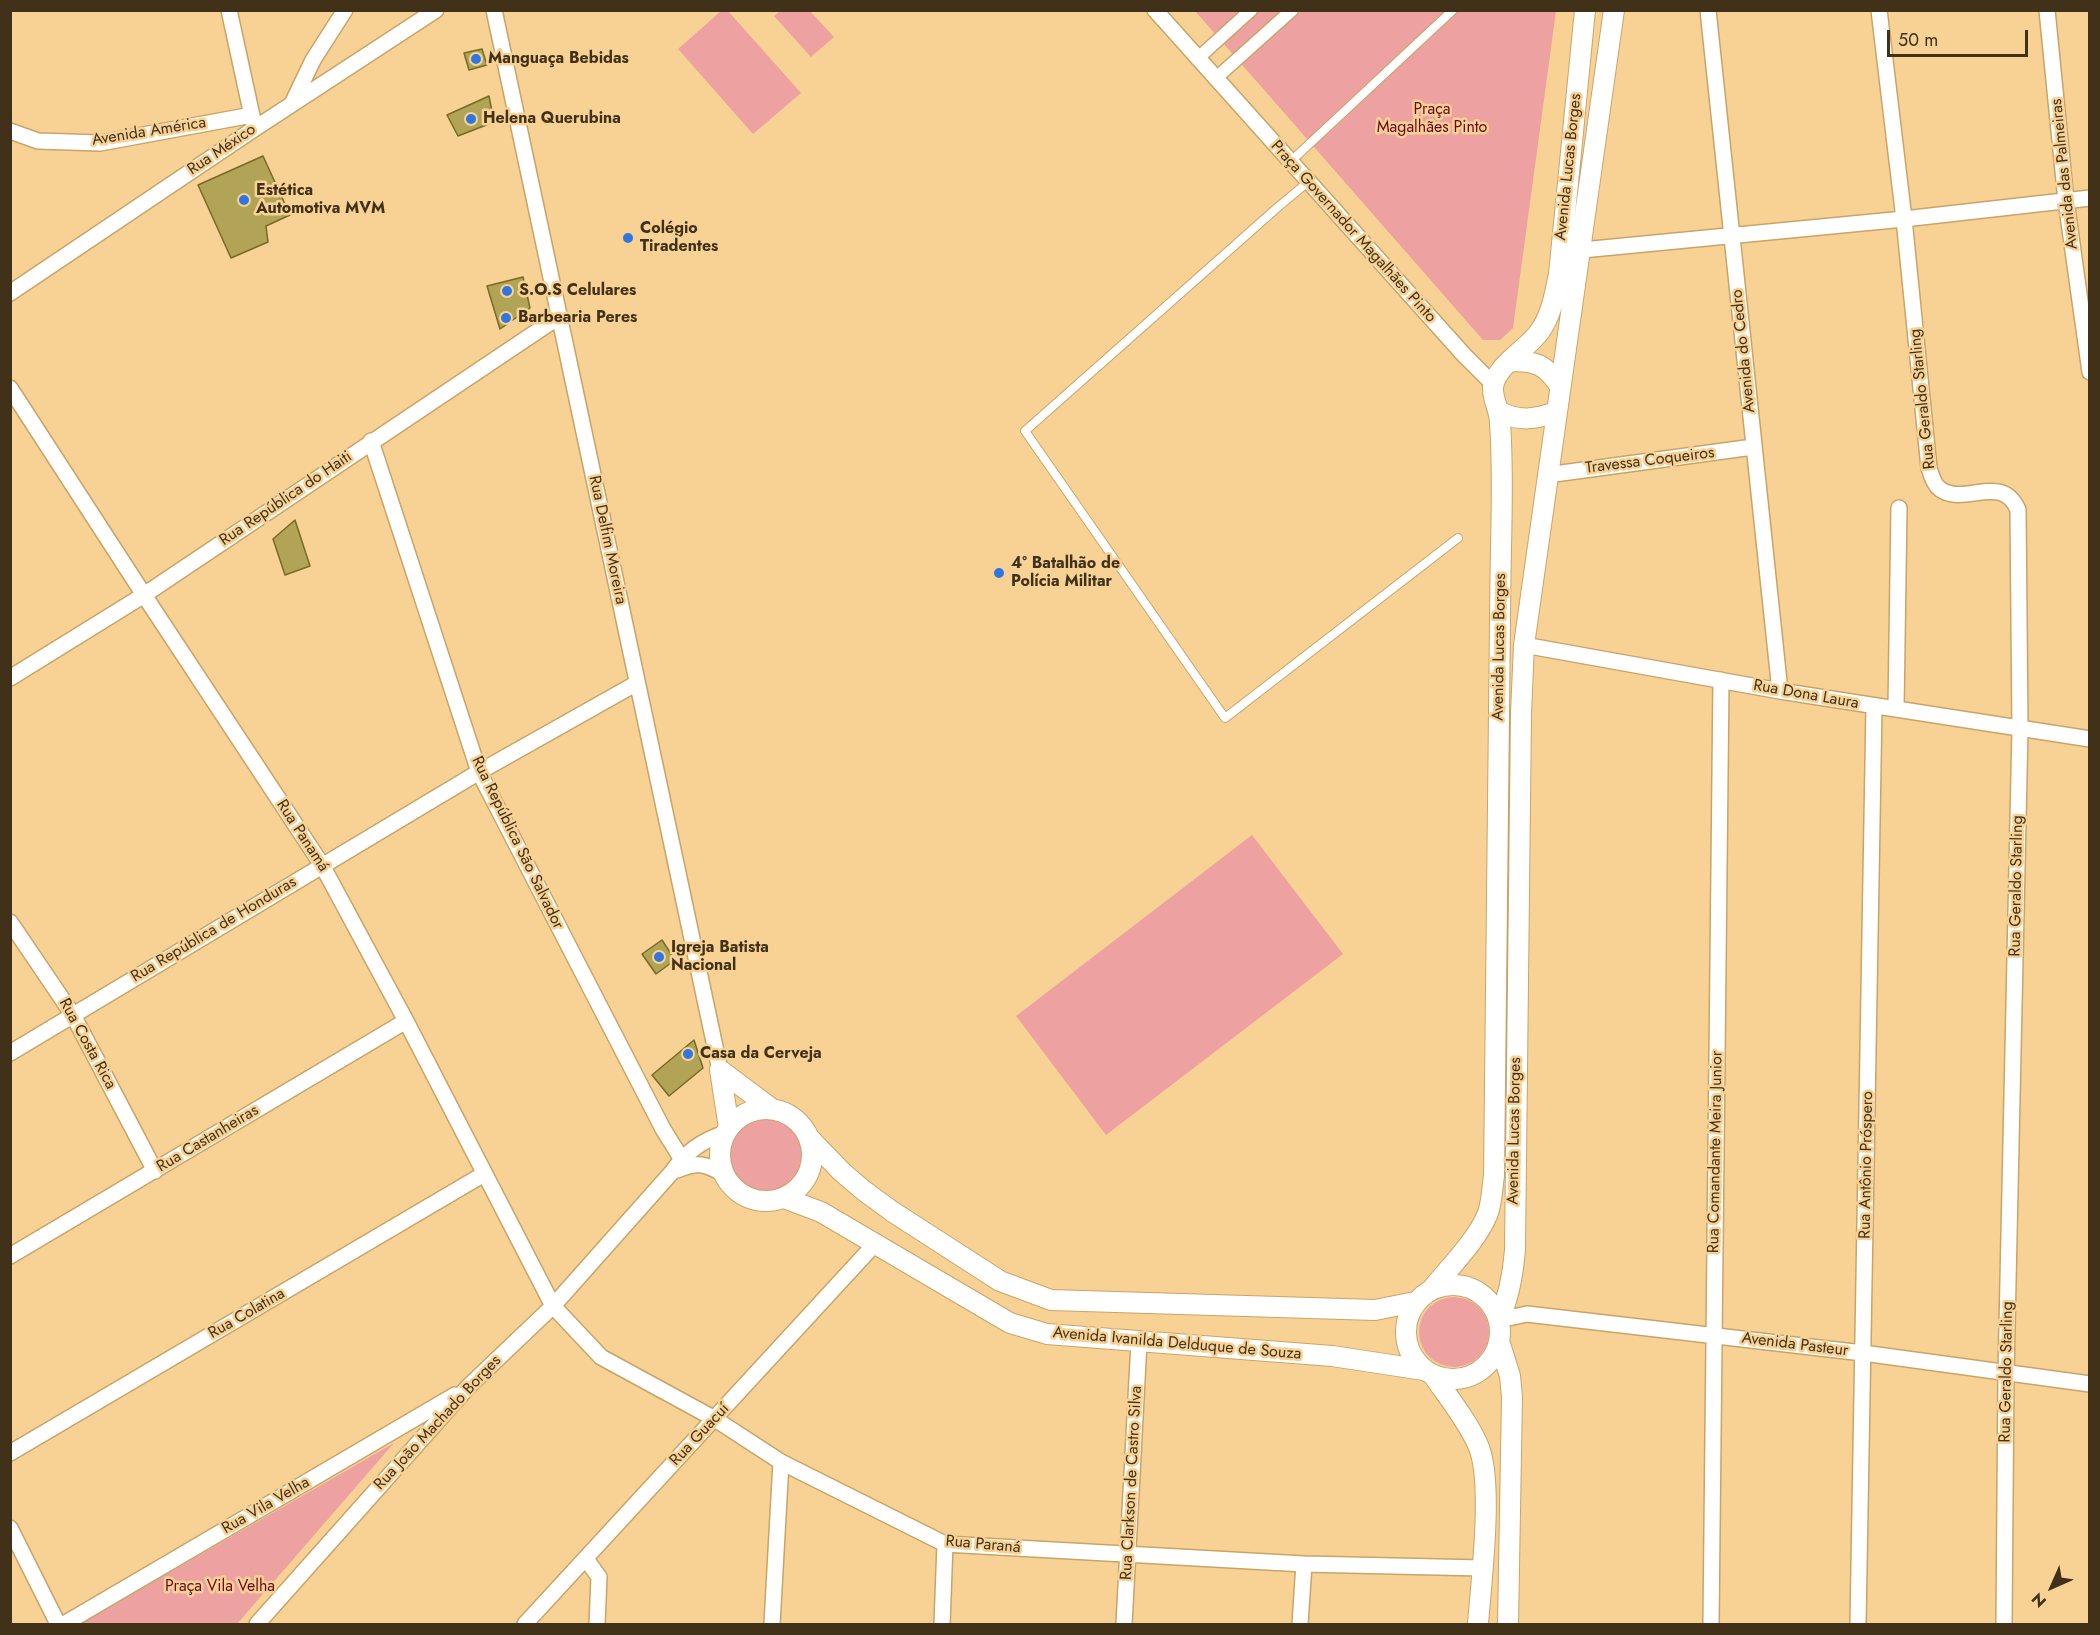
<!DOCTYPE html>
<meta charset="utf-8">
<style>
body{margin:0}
#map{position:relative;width:2100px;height:1635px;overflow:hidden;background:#f8d295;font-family:Jost,sans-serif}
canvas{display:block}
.frame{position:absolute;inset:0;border:12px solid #403118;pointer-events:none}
.north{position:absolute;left:2022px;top:1557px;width:60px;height:60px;-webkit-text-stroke:4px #f8d295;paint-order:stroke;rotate:225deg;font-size:16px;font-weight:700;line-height:24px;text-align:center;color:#403118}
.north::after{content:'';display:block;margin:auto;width:21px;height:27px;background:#403118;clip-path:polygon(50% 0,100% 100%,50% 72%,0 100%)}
.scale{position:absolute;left:1887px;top:30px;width:141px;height:27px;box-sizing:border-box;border:3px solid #403118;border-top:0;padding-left:8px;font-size:18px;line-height:21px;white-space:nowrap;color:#403118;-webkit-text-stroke:4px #f8d295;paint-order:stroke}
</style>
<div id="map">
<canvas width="2100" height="1635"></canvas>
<div class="frame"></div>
<div class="north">N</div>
<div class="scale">50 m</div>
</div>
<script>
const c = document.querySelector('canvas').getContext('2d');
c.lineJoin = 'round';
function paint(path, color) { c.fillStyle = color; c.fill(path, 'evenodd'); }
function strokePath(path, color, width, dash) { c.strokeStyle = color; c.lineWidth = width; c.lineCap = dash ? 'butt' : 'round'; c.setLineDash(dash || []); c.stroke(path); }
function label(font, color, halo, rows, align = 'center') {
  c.font = font + ' Jost,sans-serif'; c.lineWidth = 5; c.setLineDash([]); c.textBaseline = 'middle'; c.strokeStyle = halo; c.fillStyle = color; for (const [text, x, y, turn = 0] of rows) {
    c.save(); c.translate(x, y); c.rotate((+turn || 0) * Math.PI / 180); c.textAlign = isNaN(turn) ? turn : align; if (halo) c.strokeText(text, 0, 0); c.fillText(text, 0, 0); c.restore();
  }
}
const green = new Path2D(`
 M721,11H728L801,93L753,134L678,49Z
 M780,11H810L834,37L811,57L774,16Z
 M1195,11H1556L1513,328L1500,340H1483Z
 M1252,835L1343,954L1106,1135L1016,1016Z
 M728 1154a38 38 0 1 1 76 0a38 38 0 1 1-76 0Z
 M1419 1332a35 35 0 1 1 70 0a35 35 0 1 1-70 0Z
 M394,1443L237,1624H80Z`);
const building = new Path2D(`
 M482,49L487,65L469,70L464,53Z
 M489,96L494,122L458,136L447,115Z
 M263,156L290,215L266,226L268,242L231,258L198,185Z
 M523,277L530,308L500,329L487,286Z
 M295,520L310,566L285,575L273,539Z
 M662,940L675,960L656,974L642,954Z
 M694,1040L703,1068L669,1096L652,1075Z`);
const service = new Path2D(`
 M1290,162L1453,10
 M1308,182L1278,207L1025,431L1225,718L1458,538`);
const pedestrian = new Path2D(`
 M1197,59L1251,10
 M1215,79L1292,10`);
const minor = new Path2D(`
 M229,10L254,125
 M494,10L720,1070
 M1155,10L1464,355L1493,384
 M1708,10L1780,691
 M1879,10L1904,219L1929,468C1931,475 1934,485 1940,489C1964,507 2002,472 2018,510L2020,729L2006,1373L2004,1624
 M2047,10L2066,201L2090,372
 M292,104L313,60L345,10
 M10,131L38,141L100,143L252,115
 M1582,250L1904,219L2090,198
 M10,293L254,129L436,10
 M10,388L144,595L322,865L406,1021L553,1306L601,1357L715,1419L781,1462L945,1544L1304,1564L1482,1568
 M371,441L479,772L663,1129L686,1166
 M1547,475L1753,447
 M1524,645L1780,691L2090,739
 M10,678L144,595L560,316
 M1896,708L1899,508
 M10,922L73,1015L155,1171
 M10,1053L479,772L637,683
 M677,1170C698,1161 705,1164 724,1174
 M10,1256L406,1021
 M1499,1320L1527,1314L1863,1353L2090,1384
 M10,1453L484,1174
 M10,1528L58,1624
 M586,1559L599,1577L597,1624
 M64,1624L455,1395
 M257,1624L468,1387L553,1306L672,1172C686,1152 701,1141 725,1133
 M525,1624L874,1245
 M772,1624L781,1462
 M942,1624L945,1544
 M1124,1624L1139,1342
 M1300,1624L1304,1564
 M1711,1624L1721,680
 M1858,1624L1874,706`);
const tertiary = new Path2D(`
 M1510,361C1536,361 1545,364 1560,386
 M1500,412C1520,422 1536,419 1556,412
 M720,1070L772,1109
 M720,1070L729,1128
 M720 1155a46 46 0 1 1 92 0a46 46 0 1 1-92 0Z
 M810,1139L842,1172L863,1190L893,1212L1000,1281L1051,1300L1375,1310L1415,1302
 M784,1198L821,1212L1010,1323L1047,1334L1332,1356L1424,1370
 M1406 1332a47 47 0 1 1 94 0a47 47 0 1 1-94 0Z
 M1432,1289C1450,1267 1478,1239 1488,1213C1492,1201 1492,1188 1494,1176C1496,966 1497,757 1501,548C1502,506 1503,465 1500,423C1500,410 1492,399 1493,387C1496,365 1528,349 1540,331C1552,314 1555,293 1559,274L1585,10
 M1499,1320C1509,1297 1513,1275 1515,1250L1521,713L1524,645L1614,10
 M1500,1344L1510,1376L1512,1397L1508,1624
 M1433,1375C1448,1397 1467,1420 1478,1445C1494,1481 1481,1582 1478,1624`);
const markers = [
 [476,59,6,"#3075e2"],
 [471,119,6,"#3075e2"],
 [244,200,6,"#3075e2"],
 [628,238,6,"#3075e2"],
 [507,291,6,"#3075e2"],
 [506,318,6,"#3075e2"],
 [999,573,6,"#3075e2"],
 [659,957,6,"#3075e2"],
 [688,1054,6,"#3075e2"]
];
const poiNames = [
 ["Manguaça Bebidas",488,59],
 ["Helena Querubina",483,119],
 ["Estética",256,191],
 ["Automotiva MVM",256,209],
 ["Colégio",640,229],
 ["Tiradentes",640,247],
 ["S.O.S Celulares",519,291],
 ["Barbearia Peres",518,318],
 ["4° Batalhão de",1011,564],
 ["Polícia Militar",1011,582],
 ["Igreja Batista",671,948],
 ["Nacional",671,966],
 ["Casa da Cerveja",700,1054]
];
const parkNames = [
 ["Praça",1432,110],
 ["Magalhães Pinto",1432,128],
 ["Praça Vila Velha",220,1587]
];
const streetNames = [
 ["Avenida América",149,132,-9],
 ["Rua México",222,150,-34],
 ["Avenida Lucas Borges",1569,167,-84],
 ["Avenida das Palmeiras",2065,174,-96],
 ["Praça Governador Magalhães Pinto",1353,232,48],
 ["Avenida do Cedro",1744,351,-96],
 ["Rua Geraldo Starling",1923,399,-96],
 ["Travessa Coqueiros",1650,461,-7],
 ["Rua República do Haiti",286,499,-34],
 ["Rua Delfim Moreira",607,540,78],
 ["Avenida Lucas Borges",1500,647,-89],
 ["Rua Dona Laura",1806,695,10],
 ["Rua Panamá",302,836,57],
 ["Rua República São Salvador",517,843,64],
 ["Rua Geraldo Starling",2017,886,-89],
 ["Rua República de Honduras",214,930,-31],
 ["Rua Costa Rica",87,1044,61],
 ["Avenida Lucas Borges",1515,1131,-89],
 ["Rua Castanheiras",208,1139,-31],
 ["Rua Comandante Meira Junior",1716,1152,-89],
 ["Rua Antônio Próspero",1867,1165,-89],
 ["Rua Colatina",247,1314,-30],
 ["Avenida Ivanilda Delduque de Souza",1177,1344,5],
 ["Avenida Pasteur",1795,1345,7],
 ["Rua Geraldo Starling",2007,1372,-89],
 ["Rua João Machado Borges",438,1423,-47],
 ["Rua Guacuí",700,1435,-47],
 ["Rua Clarkson de Castro Silva",1132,1483,-87],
 ["Rua Vila Velha",266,1506,-30],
 ["Rua Paraná",983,1545,5]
];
paint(green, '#eea1a1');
paint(building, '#b2a456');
strokePath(building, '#766a25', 1.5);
strokePath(service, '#c9a468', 10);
strokePath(pedestrian, '#c9a468', 15);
strokePath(minor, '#c9a468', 18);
strokePath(tertiary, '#c9a468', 22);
strokePath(service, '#fff', 8);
strokePath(pedestrian, '#fff', 12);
strokePath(minor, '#fff', 15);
strokePath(tertiary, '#fff', 20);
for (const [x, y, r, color] of markers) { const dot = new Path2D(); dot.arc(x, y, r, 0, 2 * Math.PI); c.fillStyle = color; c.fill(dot); strokePath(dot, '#f8d295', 2); }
label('bold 16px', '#403118', '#f8d295', poiNames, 'left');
label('16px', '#6b061a', '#f8d295', parkNames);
label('16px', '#403118', '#f8d295', streetNames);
</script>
